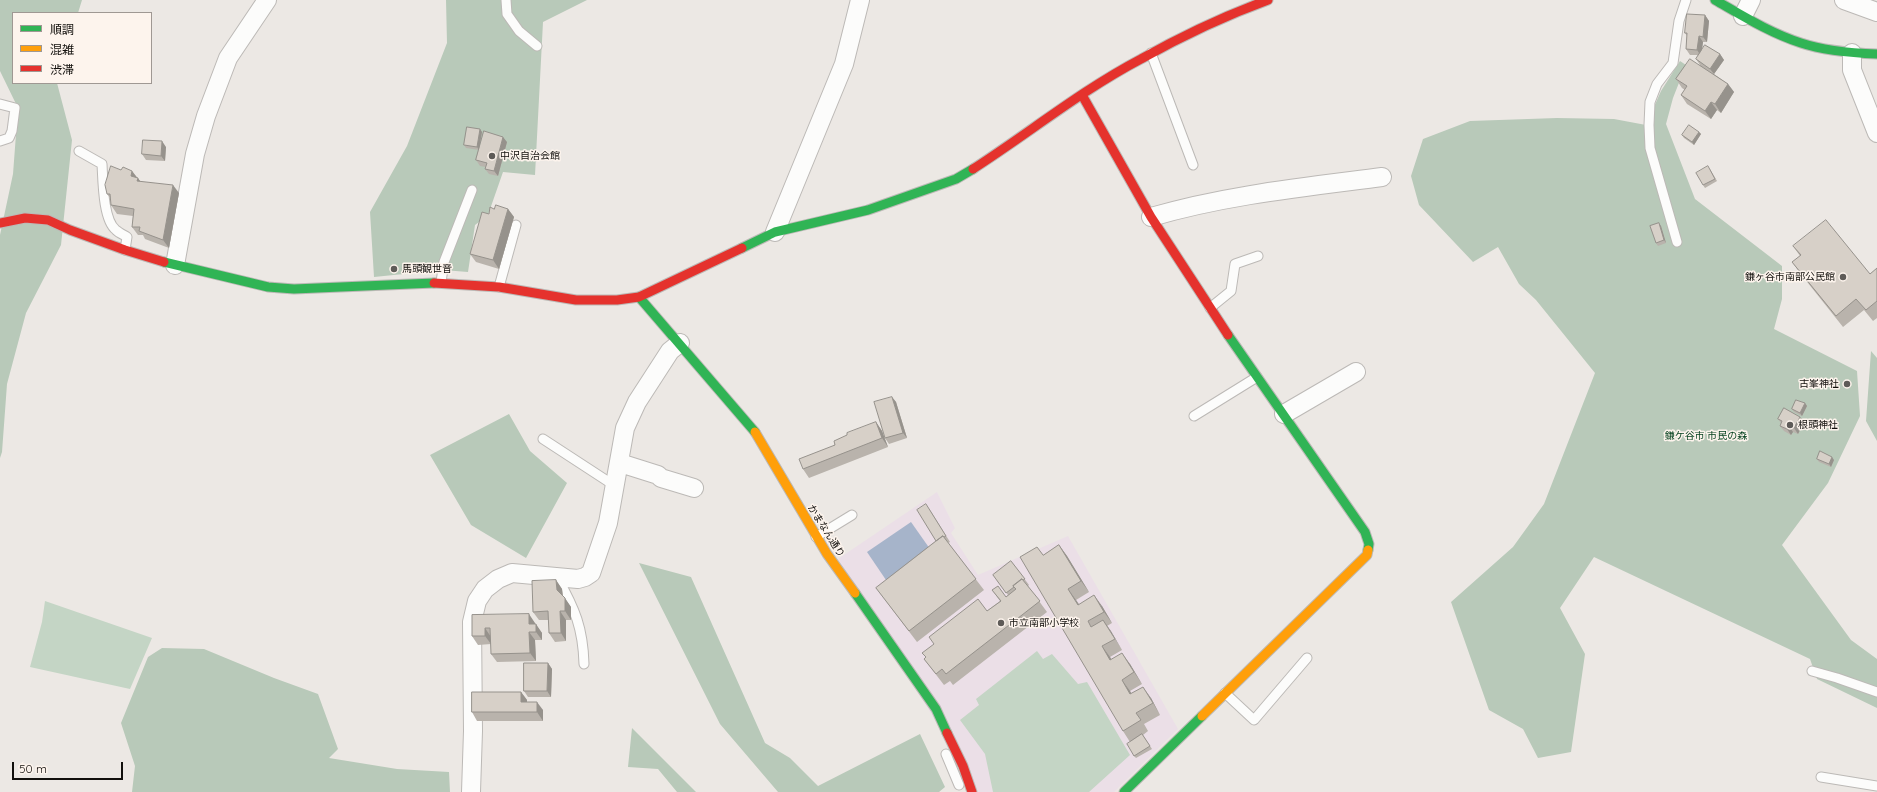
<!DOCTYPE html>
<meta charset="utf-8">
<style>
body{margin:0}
#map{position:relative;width:1877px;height:792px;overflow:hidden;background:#ece8e4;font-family:Quicksand,"Noto Sans JP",sans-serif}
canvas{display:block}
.legend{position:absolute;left:12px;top:12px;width:140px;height:72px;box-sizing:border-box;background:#fdf4ed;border:1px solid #9f9893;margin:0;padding:5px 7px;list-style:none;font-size:12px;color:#110f0c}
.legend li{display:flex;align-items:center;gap:8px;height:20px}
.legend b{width:20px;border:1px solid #9f9893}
.scale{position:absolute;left:12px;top:762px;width:111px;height:18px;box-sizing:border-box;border:2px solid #110f0c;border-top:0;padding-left:5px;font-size:12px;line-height:14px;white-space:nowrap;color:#110f0c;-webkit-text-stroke:3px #fdf4ed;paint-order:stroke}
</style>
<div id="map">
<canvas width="1877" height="792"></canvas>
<ul class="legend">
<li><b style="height:5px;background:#30b455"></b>順調</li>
<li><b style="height:5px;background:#ff9f0a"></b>混雑</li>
<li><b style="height:5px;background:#e5322d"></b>渋滞</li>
</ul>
<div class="scale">50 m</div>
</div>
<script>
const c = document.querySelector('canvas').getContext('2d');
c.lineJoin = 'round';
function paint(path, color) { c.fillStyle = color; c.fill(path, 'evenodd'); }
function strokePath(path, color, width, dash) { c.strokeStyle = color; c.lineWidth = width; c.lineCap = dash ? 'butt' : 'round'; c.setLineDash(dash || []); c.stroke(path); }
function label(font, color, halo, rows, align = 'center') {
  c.font = font + ' Quicksand,"Noto Sans JP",sans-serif'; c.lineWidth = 3; c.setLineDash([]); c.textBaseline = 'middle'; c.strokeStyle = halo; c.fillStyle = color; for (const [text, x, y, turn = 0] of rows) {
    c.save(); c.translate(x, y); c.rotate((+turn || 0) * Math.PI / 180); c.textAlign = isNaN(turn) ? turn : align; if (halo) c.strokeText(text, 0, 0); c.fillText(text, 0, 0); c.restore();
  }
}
const education = new Path2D(`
 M937,492L955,528L951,533L978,575L1068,536L1178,729L1114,792H978L838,559Z`);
const green = new Path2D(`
 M45,601L152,638L130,689L30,667L42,622Z
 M1037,651L1043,659L1052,654L1078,684L1087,682L1130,755L1089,792H993L985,754L960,720L979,705L976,699Z`);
const forest = new Path2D(`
 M0,0H82L78,13H13V83H57L72,140L61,245L26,313L7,384L2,452L0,458V235L13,174L18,108L0,71Z
 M446,0H587L543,22L535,175L503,172L488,215L475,225L468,272L443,270L374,277L370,212L407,146L447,43Z
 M1680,61L1686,65L1673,98L1666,124L1695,199L1782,266V299L1774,329L1857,371L1860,416L1828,483L1782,545L1851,640L1877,659V708L1817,679L1810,659L1594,557L1560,608L1585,654L1571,752L1538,758L1523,729L1489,710L1451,602L1513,547L1544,504L1595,373L1536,300L1519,284L1498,247L1473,262L1419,205L1411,176L1423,139L1470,121L1557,118L1614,119L1646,125L1661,91Z
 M1871,351L1877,358V441L1866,421Z
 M509,414L530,451L567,483L526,558L471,525L430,455Z
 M639,563L691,577L765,743L790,758L818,786L920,734L945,787L939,792H778L720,724Z
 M162,648L204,649L274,678L318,694L338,749L329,758L397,769L449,772L450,792H132L135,766L121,723L148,657Z
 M632,728L696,792H677L658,769L628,767Z`);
const water = new Path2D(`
 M911,522L930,549L886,580L867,552Z`);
const lane = new Path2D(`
 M506,0L507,14L519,31L537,46
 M1151,53L1193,165
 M0,104L15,108L12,131L9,138L0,141
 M79,151L102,164C103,181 103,220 116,230C119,233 124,235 127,237L125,250
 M1677,242L1650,148L1649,125L1650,102L1657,84L1673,63L1679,21L1686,0
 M441,282L444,262L472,190
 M499,287L516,225
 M1210,308L1231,291L1235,264L1258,256
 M1194,416L1257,377
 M543,439L615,486
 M816,537L852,515
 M557,577C575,609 583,628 584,664
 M1812,671L1837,678L1877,692
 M1225,693L1254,720L1307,658
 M946,754L959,785
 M1821,777L1877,786`);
const street = new Path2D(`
 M1844,0L1877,12
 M1743,16L1751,0
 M1852,53V70L1877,133
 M1151,217C1226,195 1305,187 1382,177
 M775,232L844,64L860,0
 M175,265L195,154L206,116L228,58L267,0
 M1284,414L1356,372
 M620,463L658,475L661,478L694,488
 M471,792L473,731L472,622L477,601L485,589L498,579L512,573L578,579L585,577L591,573L608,523L625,428L637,402L670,351L680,343`);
const fast = new Path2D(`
 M1715,0C1743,16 1770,33 1801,43C1825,51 1851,53 1877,54
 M742,248L775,232L868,210L956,179L973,169
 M164,262L268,287L294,289L434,283
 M639,297L755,432
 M1228,335L1365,532L1369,544L1368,550
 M855,593L936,709L947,733
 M1124,792L1202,716`);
const slow = new Path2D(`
 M755,432L827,554L855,593
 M1202,716L1367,555L1368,550`);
const jam = new Path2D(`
 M1082,95L1151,217L1228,335
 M973,169C1029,133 1082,90 1141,59C1182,36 1224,16 1268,0
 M0,223L25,218L48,220L70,230L125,250L164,262
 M434,283L499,287L576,300H617L639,297L742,248
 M947,733L963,766L972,792`);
const wall = new Path2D(`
 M1705,15L1709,21L1707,42H1703L1702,50L1720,54L1724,60L1714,74L1728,84L1734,92L1721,113L1717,110L1711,119L1687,104L1681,95L1685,90L1682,88L1676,79L1700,65L1696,59L1698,55H1690L1686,49L1687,36L1685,33Z
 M480,129L482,132L479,149L507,142L498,176L489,174L485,169L486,167L480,166L476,160L479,150L466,148L464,145Z
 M1699,132L1701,134L1694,145L1684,138L1682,135Z
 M166,147L165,161L146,160L142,154Z
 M1710,169L1717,181L1705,188L1703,185Z
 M121,170L132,171L140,181L179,193L169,248L145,239L143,235H138L132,227L133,216L117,214L111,205V199L107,194Z
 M494,209H508L514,217L499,269L476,262L470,254L489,214Z
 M1661,226L1666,243L1658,246L1656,243Z
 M1793,246L1870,274L1877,268V318L1873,321L1864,310L1843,327L1800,273L1792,262L1800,256Z
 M892,397L896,402L907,438L889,444L885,438Z
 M1805,403L1807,406L1802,416L1794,412L1792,409Z
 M1800,417L1804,422L1798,434L1793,432L1791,435L1784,431L1780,426L1781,423L1778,419Z
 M876,422L882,431L888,447L809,478L803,469L847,435Z
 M1817,459L1834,460L1831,467L1819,462Z
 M930,510L950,542L948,543L984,590L917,642L876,588L936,541Z
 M1059,545L1067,556L1089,592L1076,600L1079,604L1102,606L1112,623L1107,626L1122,650L1110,657L1111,659L1130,664L1142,684L1130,691L1131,694L1151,698L1160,715L1144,724L1148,731L1143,735L1152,749L1136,758L1134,756L1130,742L1123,731L1037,547L1043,555Z
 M1011,561L1029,585L1028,586L1047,612L953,685L950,681L944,685L924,659L1000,601L992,590L1006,597L1008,595L993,575Z
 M556,580L562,589L563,596L571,607V620H566V641L555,642L549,633V620H539L533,612Z
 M472,615L535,623V624L542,633V640H535L536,661L497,662L491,654V644L478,645L472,636Z
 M548,663L552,669L551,697H528L524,691Z
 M521,692L527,700V702L543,710V721H477L472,712Z`);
const shadedWall = new Path2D(`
 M1705,15L1709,21L1707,42L1703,37Z
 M1699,36L1703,42L1701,56L1697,50Z
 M1720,54L1724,60L1714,74L1710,69Z
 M1728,84L1734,92L1721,113L1715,104Z
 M1711,102L1717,110L1711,119L1705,111Z
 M480,129L482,132L479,150L477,147Z
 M1699,132L1701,134L1694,145L1692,142Z
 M503,137L507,142L498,176L494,171Z
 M162,141L166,147L165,161L161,156Z
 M132,171L138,179V178L144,187L131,176Z
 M173,185L179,193L169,248L163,240Z
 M508,209L514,217L499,269L493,260Z
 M1659,223L1661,226L1666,243L1664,240Z
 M892,397L896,402L907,438L903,433Z
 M1805,403L1807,406L1802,416L1800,413Z
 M1800,417L1804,422L1798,434L1794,428Z
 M876,422L882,431L888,447L882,438Z
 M1789,426L1793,432L1791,435L1787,429Z
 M1832,457L1834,460L1831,467L1829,464Z
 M1059,545L1067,556L1089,592L1081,581Z
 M556,580L562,589L563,598L557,590Z
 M1068,589L1076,600L1086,616L1078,605Z
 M1094,595L1102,606L1112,623L1104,612Z
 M565,598L571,607V620L565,611Z
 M560,611L566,620V641L561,633Z
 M529,614L535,623V632L529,624Z
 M1103,620L1111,631L1122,650L1115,639Z
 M536,624L542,633V640L536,632Z
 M485,628L491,637V644L485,636Z
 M529,632L535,640L536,661L530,653Z
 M1102,646L1110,657L1118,671L1110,660Z
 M1122,653L1130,664L1142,684L1134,672Z
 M548,663L552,669L551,697L547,691Z
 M1122,680L1130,691L1138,705L1130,694Z
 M1143,687L1151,698L1160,715L1153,703Z
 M521,692L527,700V710L521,702Z
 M537,702L543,710V721L537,712Z`);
const building = new Path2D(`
 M1687,14L1705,15L1703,37L1699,36L1697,50L1686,49L1687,33H1685Z
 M1705,45L1720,54L1710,69L1696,59Z
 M1690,59L1728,84L1715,104L1711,102L1705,111L1681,95L1687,86L1676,79Z
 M1689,125L1699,132L1692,142L1682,135Z
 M467,127L480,129L477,147L464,145Z
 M484,131L503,137L494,171L485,169L487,163L476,160Z
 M143,140L162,141L161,156L142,154Z
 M111,166L121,170L123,167L132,171L131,176L138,178L137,181L173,185L163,240L139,231L140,227H132L134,209L111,205L110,194H107L105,185Z
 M1708,166L1715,179L1703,185L1696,173Z
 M496,205L508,209L493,260L470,254L482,212L489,214L490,207L494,209Z
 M1826,220L1870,274L1877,268V301L1866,310L1856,299L1836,316L1792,262L1801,255L1793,246Z
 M1659,223L1664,240L1656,243L1650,226Z
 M892,397L903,433L885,438L874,402Z
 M1796,400L1805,403L1800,413L1792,409Z
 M1784,408L1800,417L1794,428L1789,426L1787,429L1780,426L1782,421L1778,419Z
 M876,422L882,438L803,469L799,459L835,445L834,441L847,435V433Z
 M1820,451L1832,457L1829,464L1817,459Z
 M926,504L946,536L944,537L943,536L936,541L917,510Z
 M943,536L976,579L909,631L876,588Z
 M1059,545L1081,581L1068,589L1078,605L1094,595L1104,612L1088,621L1091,627L1103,620L1115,639L1102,646L1110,660L1122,653L1134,672L1122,680L1130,694L1143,687L1153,703L1136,713L1141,720L1123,731L1020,557L1037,547L1043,555Z
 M1011,561L1025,579L1023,580L1022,579L1013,586L1014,587L1006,593L993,575Z
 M1022,579L1040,601L946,674L942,669L936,674L924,659L926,657L922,653L934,644L929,637L978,599L987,611L1001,601L992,590L998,586L1006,597L1016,589L1013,586Z
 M556,580L557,590L565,598V611H560L561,633H549L548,611L533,612L532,581Z
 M529,614V624H536V632H529L530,653L491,654L490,628H485V636H472V615Z
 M524,663H548L547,691H524Z
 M472,692H521V702H537V712H472Z
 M1142,734L1150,746L1134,756L1127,744Z`);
const markers = [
 [492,156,4,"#5e5b58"],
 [394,269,4,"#5e5b58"],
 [1843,277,4,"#5e5b58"],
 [1847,384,4,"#5e5b58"],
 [1790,425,4,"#5e5b58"],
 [1001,623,4,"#5e5b58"]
];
const poiNames = [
 ["中沢自治会館",500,156],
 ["馬頭観世音",402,269],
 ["鎌ヶ谷市南部公民館",1835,277,"right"],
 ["古峯神社",1839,384,"right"],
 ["根頭神社",1798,425],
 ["市立南部小学校",1009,623]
];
const parkNames = [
 ["鎌ケ谷市 市民の森",1706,436]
];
const streetNames = [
 ["かまなん通り",826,531,58]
];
paint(education, '#ebdfe7');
paint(green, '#c4d5c5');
paint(forest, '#b8c9b9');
paint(water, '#a6b4ca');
strokePath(lane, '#bcb9b6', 11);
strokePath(street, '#bcb9b6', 20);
strokePath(fast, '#bcb9b6', 11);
strokePath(slow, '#bcb9b6', 11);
strokePath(jam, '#bcb9b6', 11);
strokePath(lane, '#fcfcfb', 9);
strokePath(street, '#fcfcfb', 18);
strokePath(fast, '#30b455', 9);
strokePath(slow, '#ff9f0a', 9);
strokePath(jam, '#e5322d', 9);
paint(wall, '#b9b3ac');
paint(shadedWall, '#96928c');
paint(building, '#d7d0c8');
strokePath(building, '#96928c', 1);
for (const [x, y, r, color] of markers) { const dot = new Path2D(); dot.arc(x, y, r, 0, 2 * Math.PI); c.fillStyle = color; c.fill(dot); strokePath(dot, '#fdf4ed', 1.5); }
label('10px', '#110f0c', '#fdf4ed', poiNames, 'left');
label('10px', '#04411e', '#fdf4ed', parkNames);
label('10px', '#110f0c', '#fdf4ed', streetNames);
</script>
